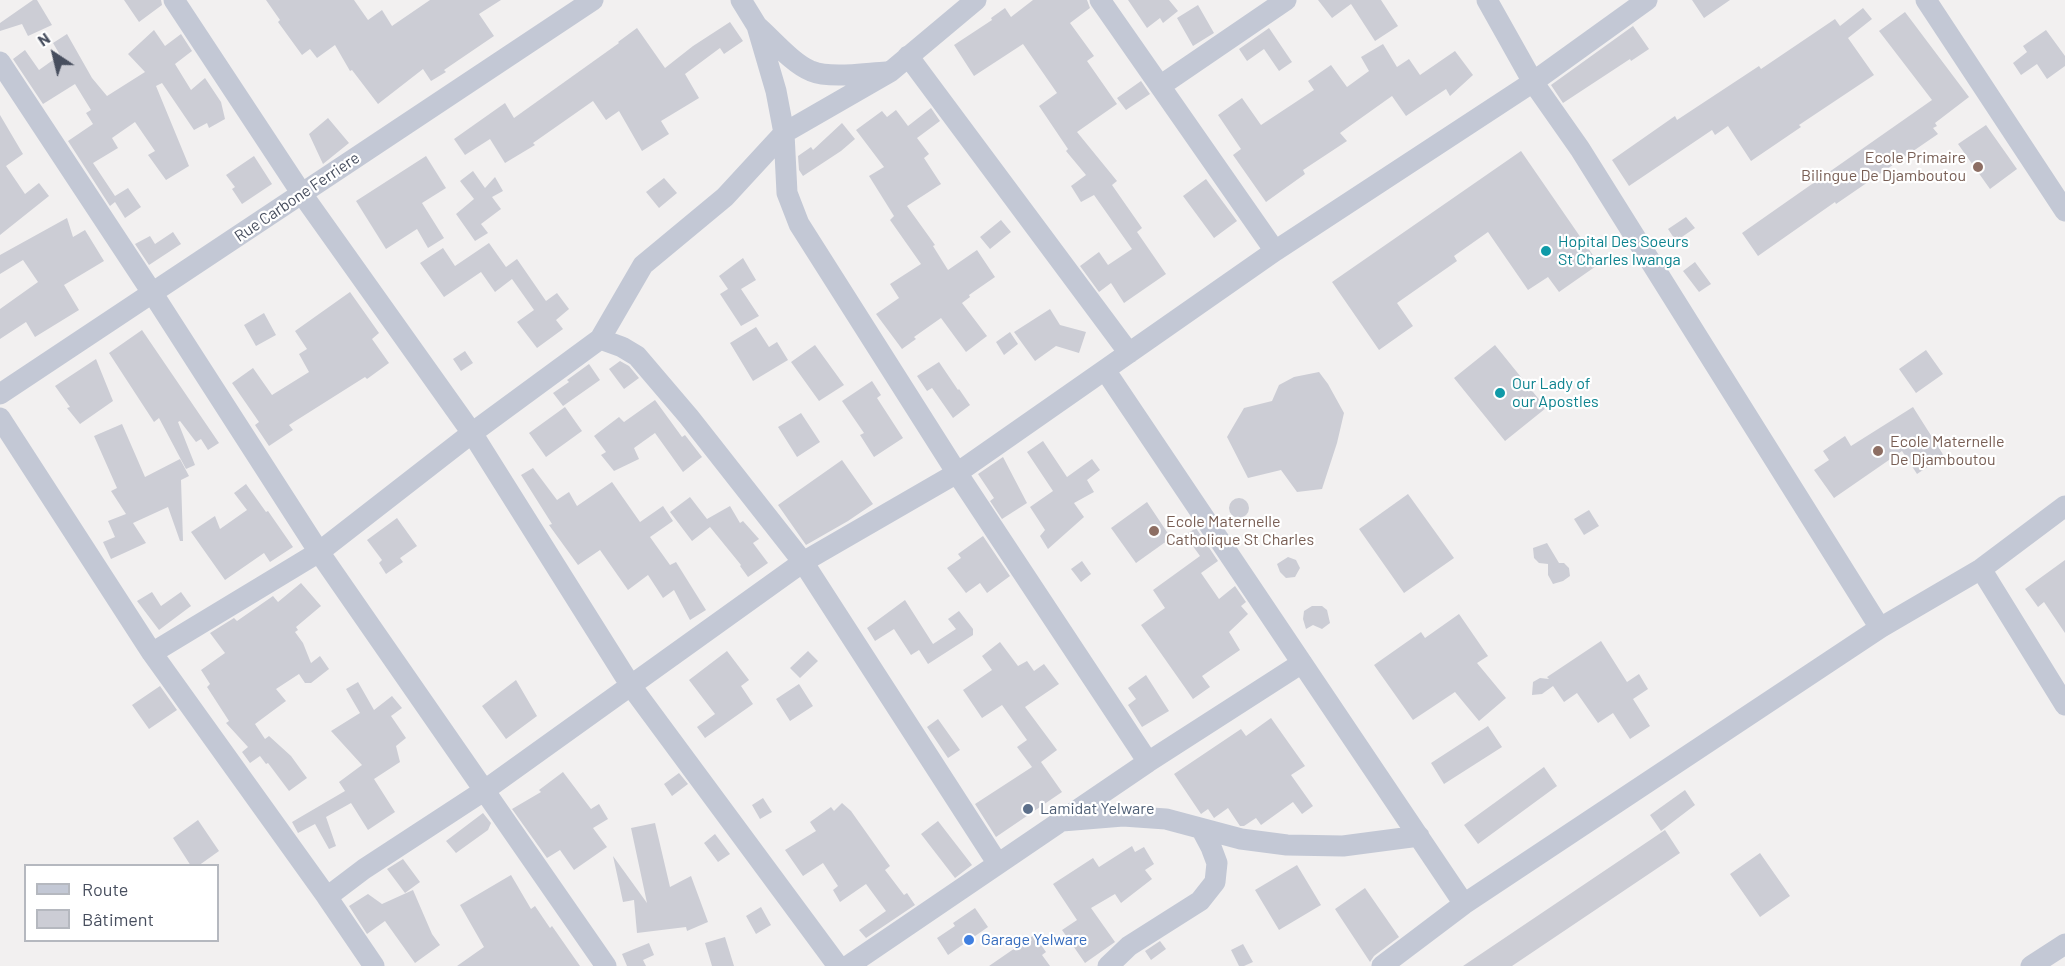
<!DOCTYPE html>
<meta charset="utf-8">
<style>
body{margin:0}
#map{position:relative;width:2065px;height:966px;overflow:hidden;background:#f2f0f0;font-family:Barlow,sans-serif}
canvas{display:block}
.legend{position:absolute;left:24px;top:864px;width:195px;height:78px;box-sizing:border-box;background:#fff;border:2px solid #b5b8bf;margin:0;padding:8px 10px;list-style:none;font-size:18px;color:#474e5e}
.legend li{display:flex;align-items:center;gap:12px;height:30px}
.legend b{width:30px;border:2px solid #b5b8bf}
.north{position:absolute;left:24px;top:24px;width:60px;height:60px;-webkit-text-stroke:4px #fff;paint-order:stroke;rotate:325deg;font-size:16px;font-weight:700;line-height:24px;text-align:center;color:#474e5e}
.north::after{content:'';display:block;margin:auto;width:21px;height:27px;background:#474e5e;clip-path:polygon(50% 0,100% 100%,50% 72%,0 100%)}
</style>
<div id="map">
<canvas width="2065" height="966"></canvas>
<ul class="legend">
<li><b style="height:8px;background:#c3c8d5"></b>Route</li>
<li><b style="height:16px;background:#cccdd5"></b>Bâtiment</li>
</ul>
<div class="north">N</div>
</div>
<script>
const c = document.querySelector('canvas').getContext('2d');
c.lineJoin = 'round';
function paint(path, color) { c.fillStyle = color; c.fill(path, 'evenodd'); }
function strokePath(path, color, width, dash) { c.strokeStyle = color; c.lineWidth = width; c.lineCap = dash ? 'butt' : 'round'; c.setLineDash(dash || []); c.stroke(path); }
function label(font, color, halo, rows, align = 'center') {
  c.font = font + ' Barlow,sans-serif'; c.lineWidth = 4.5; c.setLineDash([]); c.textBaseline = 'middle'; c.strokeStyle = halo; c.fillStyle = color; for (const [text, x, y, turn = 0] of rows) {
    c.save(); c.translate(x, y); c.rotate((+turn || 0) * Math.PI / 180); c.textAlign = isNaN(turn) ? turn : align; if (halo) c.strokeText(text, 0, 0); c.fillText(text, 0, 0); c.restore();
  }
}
const building = new Path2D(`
 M33,0H37L52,25L28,36L22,24L0,31V23Z
 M124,0H161L162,5L139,22Z
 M266,0H354L368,20L382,10L392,26L430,0H501L479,14L494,36L444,70L446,72L431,81L423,69L378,104L352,70L350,71L335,45L317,58L310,49L302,55L278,22L280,20Z
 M1033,0H1087L1090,8L1070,23L1094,56L1087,61L1117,104L1077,132L1117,181L1112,185L1142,228L1137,232L1166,274L1124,303L1111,283L1099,292L1080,266L1099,252L1108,265L1132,249L1094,195L1081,202L1071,186L1086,175L1066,151L1068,149L1039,106L1057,93L1023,44L974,76L954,45L992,20L991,18L1005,8L1011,17Z
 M1128,0H1169L1178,11L1163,23L1160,18L1147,28Z
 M1318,0H1381L1398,26L1375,41L1351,4L1332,18Z
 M1692,0H1730L1704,18Z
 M1198,5L1214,33L1193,46L1177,18Z
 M1863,8L1872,19L1848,38L1874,75L1799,125L1801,127L1751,161L1728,126L1715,135L1712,130L1629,186L1612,160L1675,116L1677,120L1759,66L1761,69L1835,19L1840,26Z
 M1905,12L1969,97L1935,123L1937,126L1933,128L1938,134L1836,204L1835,202L1758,256L1742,233L1932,100L1879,31Z
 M730,22L743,41L724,54L720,48L685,74L699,98L661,121L669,134L642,151L619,111L606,120L593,101L533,143L535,145L505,163L490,139L465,155L454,139L505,103L514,118L619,43L618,42L637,28L665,68L693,46Z
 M1633,26L1649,49L1631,61L1630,59L1563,103L1551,85Z
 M1269,28L1292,62L1279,71L1264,49L1247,61L1239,49Z
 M154,30L165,46L181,34L192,51L175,64L191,90L205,78L221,102L225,119L209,128L207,123L194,130L162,83L156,86L189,166L166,180L148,155L155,151L135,122L112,138L118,148L93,163L115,196L128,188L141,207L125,218L115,202L110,206L68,141L93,124L86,113L91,110L75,84L43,104L13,59L25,50L39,70L60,55L53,43L67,34L92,78L107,96L145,72L128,54Z
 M2046,30L2065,56V66L2047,79L2037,64L2021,75L2013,63L2027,52L2023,46Z
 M1383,44L1397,67L1409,59L1420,75L1455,51L1473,75L1450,96L1446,89L1406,116L1392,96L1340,133L1347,141L1303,170L1305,174L1266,202L1233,155L1241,149L1218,115L1242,98L1261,125L1314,90L1308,81L1331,65L1347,87L1369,71L1361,57Z
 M1141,81L1150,94L1126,110L1117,98Z
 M931,108L940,121L917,138L929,154L924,158L941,184L907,206L935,245L933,246L948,270L977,250L995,277L969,295L970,297L962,303L987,336L966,352L941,318L914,337L916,339L902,349L876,314L899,298L890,284L921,264L890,220L894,216L869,176L884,167L856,130L882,111L887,117L896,110L908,126Z
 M0,115L23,154L6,166L25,194L39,183L49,196L0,235Z
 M328,118L349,143L323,164L309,134Z
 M842,123L855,139L841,151L803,176L799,170L798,156L811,147L813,150Z
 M1986,125L2017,169L1990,189L1958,144Z
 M1521,151L1599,264L1559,292L1548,277L1528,290L1488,232L1454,256L1457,261L1397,303L1413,326L1379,350L1332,282Z
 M254,156L272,184L242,204L232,189L235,187L226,175Z
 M426,156L446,188L422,203L444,238L428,248L417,229L386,249L356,201Z
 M473,171L485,188L495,177L503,191L492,197L501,209L481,224L488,233L475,241L456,214L474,199L460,181Z
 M664,178L677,193L659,208L646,192Z
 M1206,179L1237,221L1214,238L1183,196Z
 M1686,217L1695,228L1676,241L1668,229Z
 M67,218L73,237L85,230L104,261L64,285L79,310L35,337L26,322L0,339V309L38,282L23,260L0,274V255Z
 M1001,220L1011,232L990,249L980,237Z
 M173,232L181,244L149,265L135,244L150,236L155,244Z
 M489,243L506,267L517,259L546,301L557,293L569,309L556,320L563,329L537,348L517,322L534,310L512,279L495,292L481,272L444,297L420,263L443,248L455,266Z
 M743,258L756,280L741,289L759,316L741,326L720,294L728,289L719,276Z
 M1695,262L1711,284L1699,292L1683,271Z
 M350,292L379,333L372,339L389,363L367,379L365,377L289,425L293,430L269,446L255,425L259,422L232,383L253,368L272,395L309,372L299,354L307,349L295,331Z
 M1050,309L1060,325L1086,332L1079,353L1056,346L1035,361L1014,332Z
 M264,313L276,335L256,346L244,325Z
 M756,327L769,347L777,342L788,360L753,381L730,343Z
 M142,330L219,443L208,450L201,439L196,442L180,421L178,422L195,465L186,469L159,418L154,422L109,353Z
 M1010,332L1018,344L1004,355L996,342Z
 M815,345L844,385L819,401L791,362Z
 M1495,345L1546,408L1505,441L1454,378Z
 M1926,350L1943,374L1916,393L1899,369Z
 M465,351L473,363L461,371L453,359Z
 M96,359L113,401L80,424L67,408L70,407L55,386Z
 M620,361L629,366L639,378L624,389L609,369Z
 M939,362L958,390L959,389L970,405L953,418L932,388L927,391L917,376Z
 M589,364L600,380L563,406L553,393L569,382L567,380Z
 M1319,372L1328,384L1344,413L1337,443L1322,489L1297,492L1281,470L1248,478L1227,437L1244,408L1272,401L1279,385L1294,377Z
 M872,381L881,395L877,398L903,438L874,457L860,435L864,433L842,401Z
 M655,400L682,437L685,435L702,457L683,472L655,433L634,448L639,459L614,471L601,455L606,452L594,436L619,417L624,422Z
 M565,407L582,431L546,457L529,433Z
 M1913,407L1944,456L1917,474L1902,451L1834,498L1814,470L1829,460L1823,451L1845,436L1851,446Z
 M801,413L820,442L797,457L778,427Z
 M122,424L145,477L180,459L189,476L181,480L183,541H180L168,507L133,523L146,543L111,559L103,542L115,537L108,521L126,514L111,491L117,488L94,436Z
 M1043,441L1067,477L1092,459L1100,470L1087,480L1094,492L1074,503L1084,517L1048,549L1040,536L1045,530L1030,507L1053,491L1027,452Z
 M1003,457L1027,503L1002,519L990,501L994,498L978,474Z
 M842,460L873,504L848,521L806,545L778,505Z
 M533,468L557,500L569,492L577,506L612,482L640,522L663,506L673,521L650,537L670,565L676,562L706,610L690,620L674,590L663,598L648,575L628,590L600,550L578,565L549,525L552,524L521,475Z
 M246,484L266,512L268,511L293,547L270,562L264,553L225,580L191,532L215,516L220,529L247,510L234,493Z
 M1408,494L1454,558L1404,593L1359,529Z
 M690,497L707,519L730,506L740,523L743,521L759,539L753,543L768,563L748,577L740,566L741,565L710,527L692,541L670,512Z
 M1229 508a10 10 0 1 1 20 0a10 10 0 1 1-20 0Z
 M1147,502L1171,538L1136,563L1111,528Z
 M1589,510L1599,526L1584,535L1574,519Z
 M397,518L417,546L400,558L403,562L386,574L379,563L382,560L367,540Z
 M1196,528L1218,561L1201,573L1219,599L1235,586L1246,602L1241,606L1248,614L1229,632L1240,650L1202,676L1210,687L1193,699L1141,625L1165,608L1153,590L1200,556L1185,535Z
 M983,536L1010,576L987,593L980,583L966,593L947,568L961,558L958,554Z
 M1547,543L1559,563H1564L1569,568L1570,576L1563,581L1553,584L1548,575V564L1539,563L1534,558L1533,548Z
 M1288,557L1296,560L1300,568L1295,577L1286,578L1280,572L1277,564Z
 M2065,560V633L2044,602L2038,607L2025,589Z
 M1082,561L1091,574L1081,582L1071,569Z
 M301,583L321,606L296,627L298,630L295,632L303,643L311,663L320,656L329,669L311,683H305L299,674L276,689L286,701L255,724L265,739L269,736L291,756L307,778L289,791L268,763L266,764L260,756L250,763L242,752L248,747L226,723L229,721L207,687L210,684L201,670L225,653L210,633L234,618L237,621L273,596L278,602Z
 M152,592L161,606L181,592L191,606L159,630L137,601Z
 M905,600L933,644L956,629L948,619L959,611L973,629V635L928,664L919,650L911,655L894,629L875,641L867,628Z
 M1312,606H1322L1327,610L1330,623L1322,629L1313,625L1306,629L1303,619L1304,611Z
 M1459,614L1488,656L1477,663L1506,698L1479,721L1455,692L1413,720L1374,665L1421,632L1425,638Z
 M1601,641L1627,682L1639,674L1648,689L1633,699L1650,726L1630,739L1613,713L1598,723L1577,693L1564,702L1553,686L1542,694L1532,695L1533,682L1540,678L1549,679L1547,677Z
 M1000,642L1018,666L1027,661L1034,671L1044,664L1059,684L1025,707L1057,750L1041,762L1062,792L996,837L975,804L1032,767L1017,747L1027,740L1002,705L982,718L963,690L992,670L982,656Z
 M727,651L749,680L741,686L753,704L705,738L697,727L715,714L689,680Z
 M808,651L818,661L800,678L790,668Z
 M1146,675L1169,711L1142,727L1128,705L1136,699L1128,688Z
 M516,680L537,716L506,739L482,706Z
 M358,682L374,710L392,696L402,708L391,716L406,738L396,746L400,762L374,779L395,812L368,830L351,803L326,817L336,846L329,849L315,824L298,833L292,822L345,791L339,782L362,765L331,731L360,713L346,689Z
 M799,684L813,706L790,721L776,699Z
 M160,686L177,710L149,729L132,705Z
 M1271,718L1305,766L1291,775L1313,806L1302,814L1293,802L1261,825L1256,818L1244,826H1240L1228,808L1214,818L1208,809L1201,814L1174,774L1241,729L1246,736Z
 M938,719L960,750L948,758L927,727Z
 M1488,726L1502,747L1444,784L1431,763Z
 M1544,767L1557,786L1478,844L1464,825Z
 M563,772L591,809L599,804L608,819L593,828L607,847L574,870L560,850L547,858L512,809L541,792L539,790Z
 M679,773L688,784L672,796L664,784Z
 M1685,790L1695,805L1661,831L1650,815Z
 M763,798L772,812L760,819L752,805Z
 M842,803L851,811L890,866L885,870L904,895L907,893L915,905L866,938L859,930L886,911L866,884L840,902L833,890L838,886L823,863L803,876L785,850L816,831L810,822L831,807L834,811Z
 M483,813L491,823L488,830L456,853L446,841Z
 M198,820L219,851L198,866H191L173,838Z
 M938,821L972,865L955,878L921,834Z
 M655,823L670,887L691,876L708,922L687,931L686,927L637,933L634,900L623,902L613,856L647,903L631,828Z
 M1665,830L1680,853L1512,966H1463Z
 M715,834L730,854L718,862L704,843Z
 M1132,846L1135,852L1144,847L1154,864L1145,870L1152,879L1121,903L1115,894L1091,908L1115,942L1085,963L1062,930L1077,920L1053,884L1093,858L1099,867Z
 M1760,853L1790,896L1760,917L1730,874Z
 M403,859L420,882L405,893L387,869Z
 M1297,865L1321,905L1279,930L1255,890Z
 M511,875L531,909L535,906L550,928L552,926L580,966H457L484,947L460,905Z
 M1365,888L1399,937L1374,956L1370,962L1335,909Z
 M413,890L432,934L440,945L415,963L385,921L367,934L349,906L368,894L382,904Z
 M761,907L771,925L756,934L746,916Z
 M975,908L988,927L948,955L937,938L955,926L953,923Z
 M1034,935L1046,952L1042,955L1050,966H989Z
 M725,937L734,966H712L705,943Z
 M1160,941L1166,949L1151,960L1145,951Z
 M649,943L654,955L643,960L646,966H627L622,954Z
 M1243,944L1253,962L1244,966H1239L1231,950Z`);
const minor = new Path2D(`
 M174,0L302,194L472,433L631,686L838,966
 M741,0L757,26L776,91L784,133L787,193L799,224L957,473L1148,762
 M1100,0L1275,251
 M1487,0L1533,82L1580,149L1880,628
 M1926,0L2065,211
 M757,26C772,39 793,64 811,71C830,79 866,73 886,72
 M908,56L1129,353
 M0,62L153,294L319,552L606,966
 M1160,86L1286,0
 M600,339L622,347L637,356L689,417L803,562L998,864
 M1105,370L1464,904
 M0,394L593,0
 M0,418L152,653L327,897
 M1981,569L2065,705
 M152,653L319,552L472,433L600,339L643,265L725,197L784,133L890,72L976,0
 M1062,821L1123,816L1166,819L1241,839L1287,845L1343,846L1419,836
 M374,966L327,897L364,869L485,790L803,562L957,473L1275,251L1533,82L1647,0
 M848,966L1148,762L1302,663
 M1108,966L1129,946L1200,901L1215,882L1217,863L1211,847L1202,830
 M1382,966L1464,904L1880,628L1981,569L2065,506
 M2031,966L2065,944`);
const markers = [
 [1978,167,6,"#8d6e63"],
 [1546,251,6,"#0f9aa8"],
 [1500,393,6,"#0f9aa8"],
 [1878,451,6,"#8d6e63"],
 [1154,531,6,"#8d6e63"],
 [1028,809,6,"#5c6f8a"],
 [969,940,6,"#3f7fe0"]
];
const educationNames = [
 ["Ecole Primaire",1966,158,"right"],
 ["Bilingue De Djamboutou",1966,176,"right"],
 ["Ecole Maternelle",1890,442],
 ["De Djamboutou",1890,460],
 ["Ecole Maternelle",1166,522],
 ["Catholique St Charles",1166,540]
];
const streetNames = [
 ["Rue Carbone Ferriere",297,197,-34]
];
const cultureNames = [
 ["Hopital Des Soeurs",1558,242],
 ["St Charles Iwanga",1558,260],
 ["Our Lady of",1512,384],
 ["our Apostles",1512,402]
];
const serviceNames = [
 ["Lamidat Yelware",1040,809]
];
const shopNames = [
 ["Garage Yelware",981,940]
];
paint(building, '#cccdd5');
strokePath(minor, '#c3c8d5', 21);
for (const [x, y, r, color] of markers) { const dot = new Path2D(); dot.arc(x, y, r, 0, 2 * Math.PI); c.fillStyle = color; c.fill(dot); strokePath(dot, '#fff', 2); }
label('16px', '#785e54', '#fff', educationNames, 'left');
label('16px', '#474e5e', '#fff', streetNames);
label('16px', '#0d838f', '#fff', cultureNames, 'left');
label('16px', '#4e5e75', '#fff', serviceNames, 'left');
label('16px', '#366cbe', '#fff', shopNames, 'left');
</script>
